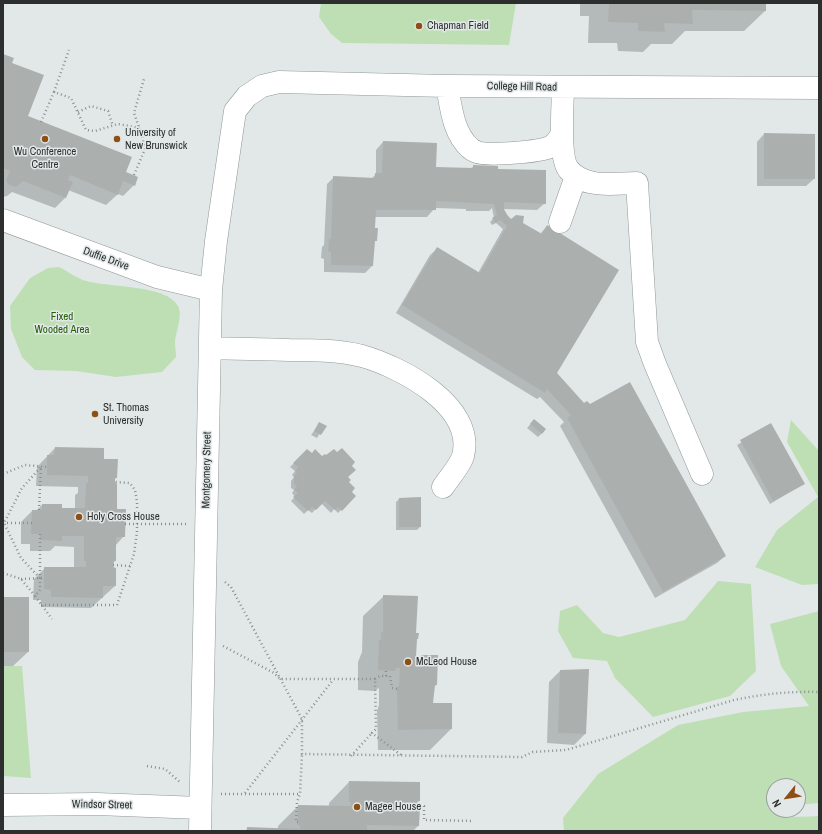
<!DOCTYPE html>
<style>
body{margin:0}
#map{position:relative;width:822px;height:834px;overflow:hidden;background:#e2e8e8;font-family:"Archivo Narrow",sans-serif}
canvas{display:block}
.frame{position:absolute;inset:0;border:4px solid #2d2f2f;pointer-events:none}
.north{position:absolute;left:766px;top:778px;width:40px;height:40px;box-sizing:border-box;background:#e2e8e8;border:1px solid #9a9e9e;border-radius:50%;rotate:240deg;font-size:11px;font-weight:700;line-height:16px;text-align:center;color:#2d2f2f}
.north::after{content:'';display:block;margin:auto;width:14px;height:18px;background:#8e4f15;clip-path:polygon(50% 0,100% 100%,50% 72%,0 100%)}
</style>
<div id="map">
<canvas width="822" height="834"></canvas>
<div class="frame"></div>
<div class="north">N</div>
</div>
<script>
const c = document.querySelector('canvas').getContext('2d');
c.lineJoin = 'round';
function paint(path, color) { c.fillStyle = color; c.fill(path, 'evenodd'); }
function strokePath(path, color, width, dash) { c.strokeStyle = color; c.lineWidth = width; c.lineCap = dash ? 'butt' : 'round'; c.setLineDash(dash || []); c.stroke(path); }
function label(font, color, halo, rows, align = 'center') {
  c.font = font + ' "Archivo Narrow",sans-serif'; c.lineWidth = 3; c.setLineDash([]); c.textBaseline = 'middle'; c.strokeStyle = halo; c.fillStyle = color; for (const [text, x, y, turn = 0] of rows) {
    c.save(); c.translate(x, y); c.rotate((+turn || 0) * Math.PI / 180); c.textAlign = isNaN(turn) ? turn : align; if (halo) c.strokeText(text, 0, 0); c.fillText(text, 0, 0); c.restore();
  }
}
const green = new Path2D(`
 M321,3H516L509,45L342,43L331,34L319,17Z
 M59,267C67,271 75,277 83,280C106,288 167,284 178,306C183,316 176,331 175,342C175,347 176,352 176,357L162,372L116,377L76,371L35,370L22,357L11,329L10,306L30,278L48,268Z
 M791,420L819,451V584L802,585L755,567L777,530L818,497L787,442Z
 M718,581L751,584L756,671L730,696L653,717L615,678L607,661L573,658L558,631L560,611L577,605L603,633L619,637L685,620Z
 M819,611V803L798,805V786H774V806L767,807C782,819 801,817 819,816V831H564L563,818L598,774L678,725L743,712L809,706L781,666L770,624Z
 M3,666H22L31,778L3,776Z`);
const shadow = new Path2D(`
 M580,3H765V11L744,31H685L672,44H651L643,52L618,51L617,43H588L589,16H580Z
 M3,55L11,63L27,117L125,172L134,185L123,196L118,194L106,205L68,190L66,197L55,208L12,192L7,196L3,197Z
 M764,134L814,179L806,186H757V142Z
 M383,142L435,168L470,169L474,166L497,170L545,203L537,210L503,209L511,220L522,223L540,234L547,226L556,373L725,556L717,563L655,598L560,426L564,422L540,397L537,399L396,313L430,255L438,248L478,273L503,229L496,223L492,225L490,222L494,218L492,208L489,211H466V209L435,208L427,217H374L376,240L373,243L372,266L365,273L324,272V259L321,258L322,247L324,245L327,184L334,177L371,179L376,174V150Z
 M534,420L545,430L538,437L527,428Z
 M320,423L325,426L317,438L311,435Z
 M771,425L804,484L770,504L737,445Z
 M55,448L103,460L116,478L114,480L116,510L124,536L115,546V561L113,563L115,586L91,608L41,607V600H33L34,579L45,568H74V547L55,546L50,551H30V544H21V522L32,511H36L42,505L61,509H75V495L78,493V487L36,486L37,467Z
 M307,450L311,454L350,466L347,482L351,492L355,496L338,513L334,509L331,513L321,503L312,513L308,510L304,514L291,501L295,497L292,493L294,490L291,488V481L294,477L292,475L295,471L290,467Z
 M399,499L420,527L417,530H396V502Z
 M384,596L416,640L415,658L422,656L436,685L434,687L432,704L451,729L430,750H378L377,711L379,705V688L374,691L358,690V662L362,652L363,616Z
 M3,598L28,652L13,666H3Z
 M560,671L585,734L574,745L547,743L549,682Z
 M349,782L419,783V801L415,805V808L419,809L418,826L413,831H245L248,828L278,829V826L298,806H329V803Z`);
const building = new Path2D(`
 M609,3H766V11L692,10L693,24L664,23L665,32L638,31V23L608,22Z
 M3,54L14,58L12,63L44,75L28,116L132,157L126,172L138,177L135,186L123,181L118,195L70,175L68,180L73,182L66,198L23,181L16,187L9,185L6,180L10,171L3,168Z
 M764,133L815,134V179H764Z
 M383,141L437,143L436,167L473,168V165L498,166V169L546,170V204L504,202V209L507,215L511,219L516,215L524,216L523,223L542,234L547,225L619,270L557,373L584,403L587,401L590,404L630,382L726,556L663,592L567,418L571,415L547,389L545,393L402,305L437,247L480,273L507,226L500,220L495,223L492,218L497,215L494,204L436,201V210H376L375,228H378L377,241H375L373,266L331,265V252L328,251L329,239H331L333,176L375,178V173H382Z
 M534,419L546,429L542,434L530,424Z
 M319,422L327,426L321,435L314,431Z
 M771,423L805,484L773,501L740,440Z
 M55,447L104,448V459H118L117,478H115V482L117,484V509H126L125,537H116V561H114L113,567L116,568V586H103V598L51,597V590L44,589V567H86V561H84V536H62V541L40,540V534H31L32,510H42V504H62V508H85L86,483H88V476L47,475V455H54Z
 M342,448L355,462L352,466L356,470L348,477L351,480L349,482L355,488L352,492L356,496L342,511L338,507L335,510L325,501L316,510L312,507L308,511L293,497L298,493L294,490L297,486L294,484V476L297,473L295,471L298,467L293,463L307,449L312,453L315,449L322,456L325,454L326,455L334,449L337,452Z
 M421,497V527H399V498Z
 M383,595L418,596L416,633H419L418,639H417L416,657H421V655H438L437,685H435L433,703H452V729L398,730L397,689V686H399L400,668H396L395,671L378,670L379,640H381V632H383Z
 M3,597H29V652H3Z
 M589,669L586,734L558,733L560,670Z
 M349,781L420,782V801H417L416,805V807L420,808L419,826L367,825V829L369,831H247V827L300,829V825H298V805L351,806V802H349Z`);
const path = new Path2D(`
 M54,92L69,50
 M78,112L91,106L108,111L113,126
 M41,122L54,92L71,98L86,130L95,131L118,124L140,128
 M134,175L145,149L142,136L134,113L144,79
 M3,474L25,465L47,467
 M39,510L41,467L22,488L4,523L21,558L40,578
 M3,523H32
 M125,524H187
 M40,534V590L35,596L52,619
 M113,565L131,566
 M3,573L21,579L35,596
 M21,579L44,578
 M225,582L231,587L302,719V754L522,757L533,752L566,750L734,700C763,694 790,691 819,692
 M41,605H117L134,554L137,532V502L135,490L130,483L115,482
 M223,646L274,673L280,679H375L376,729L372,733L401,755
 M386,676V671
 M375,679L380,676H390L392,688L397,689
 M351,756L372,733
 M147,766L165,769L181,783
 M245,793L333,680
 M221,794H300
 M416,805L424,806V820L474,821
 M298,822H296L297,802L300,794L302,754`);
const minor = new Path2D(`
 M447,86C451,107 453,133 470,148C472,150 478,153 481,153C494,155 539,152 550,147C557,144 559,139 562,133
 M563,87C563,105 558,157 569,170C574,176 583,181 590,182C604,186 622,183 637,183L647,342L655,364L702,474
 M3,220L157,277L211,290
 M560,222L576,176
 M210,348C236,349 262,349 289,350C313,350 338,350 362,356C401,367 476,406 463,456C460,466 449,478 443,487
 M3,805L97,804L200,808
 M200,831L211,290L216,241L235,111L247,96L262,86L279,82L447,86L819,88`);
const markers = [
 [419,26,4,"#8e4f15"],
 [45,139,4,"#8e4f15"],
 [117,139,4,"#8e4f15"],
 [95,414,4,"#8e4f15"],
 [79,517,4,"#8e4f15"],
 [408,662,4,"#8e4f15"],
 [357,807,4,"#8e4f15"]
];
const poiNames = [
 ["Chapman Field",427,26],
 ["University of",125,133],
 ["New Brunswick",125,146],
 ["Wu Conference",45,152,"center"],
 ["Centre",45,165,"center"],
 ["St. Thomas",103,408],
 ["University",103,421],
 ["Holy Cross House",87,517],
 ["McLeod House",416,662],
 ["Magee House",365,807]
];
const streetNames = [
 ["College Hill Road",522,87,1],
 ["Duffie Drive",106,259,20],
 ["Montgomery Street",207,470,-89],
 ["Windsor Street",102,805,1]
];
const parkNames = [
 ["Fixed",62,317],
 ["Wooded Area",62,330]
];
paint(green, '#bedfb4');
paint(shadow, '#0003');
paint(building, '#abb0ae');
strokePath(minor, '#919797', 23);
strokePath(path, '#8b8f8f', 2.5, [1, 3]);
strokePath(minor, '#fff', 22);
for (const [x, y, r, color] of markers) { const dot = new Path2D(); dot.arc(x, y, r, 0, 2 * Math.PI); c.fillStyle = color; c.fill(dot); strokePath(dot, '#e2e8e8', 1.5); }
label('11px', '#2d2f2f', '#e2e8e8', poiNames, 'left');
label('11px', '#2d2f2f', '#e2e8e8', streetNames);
label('11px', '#225d04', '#e2e8e8', parkNames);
</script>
